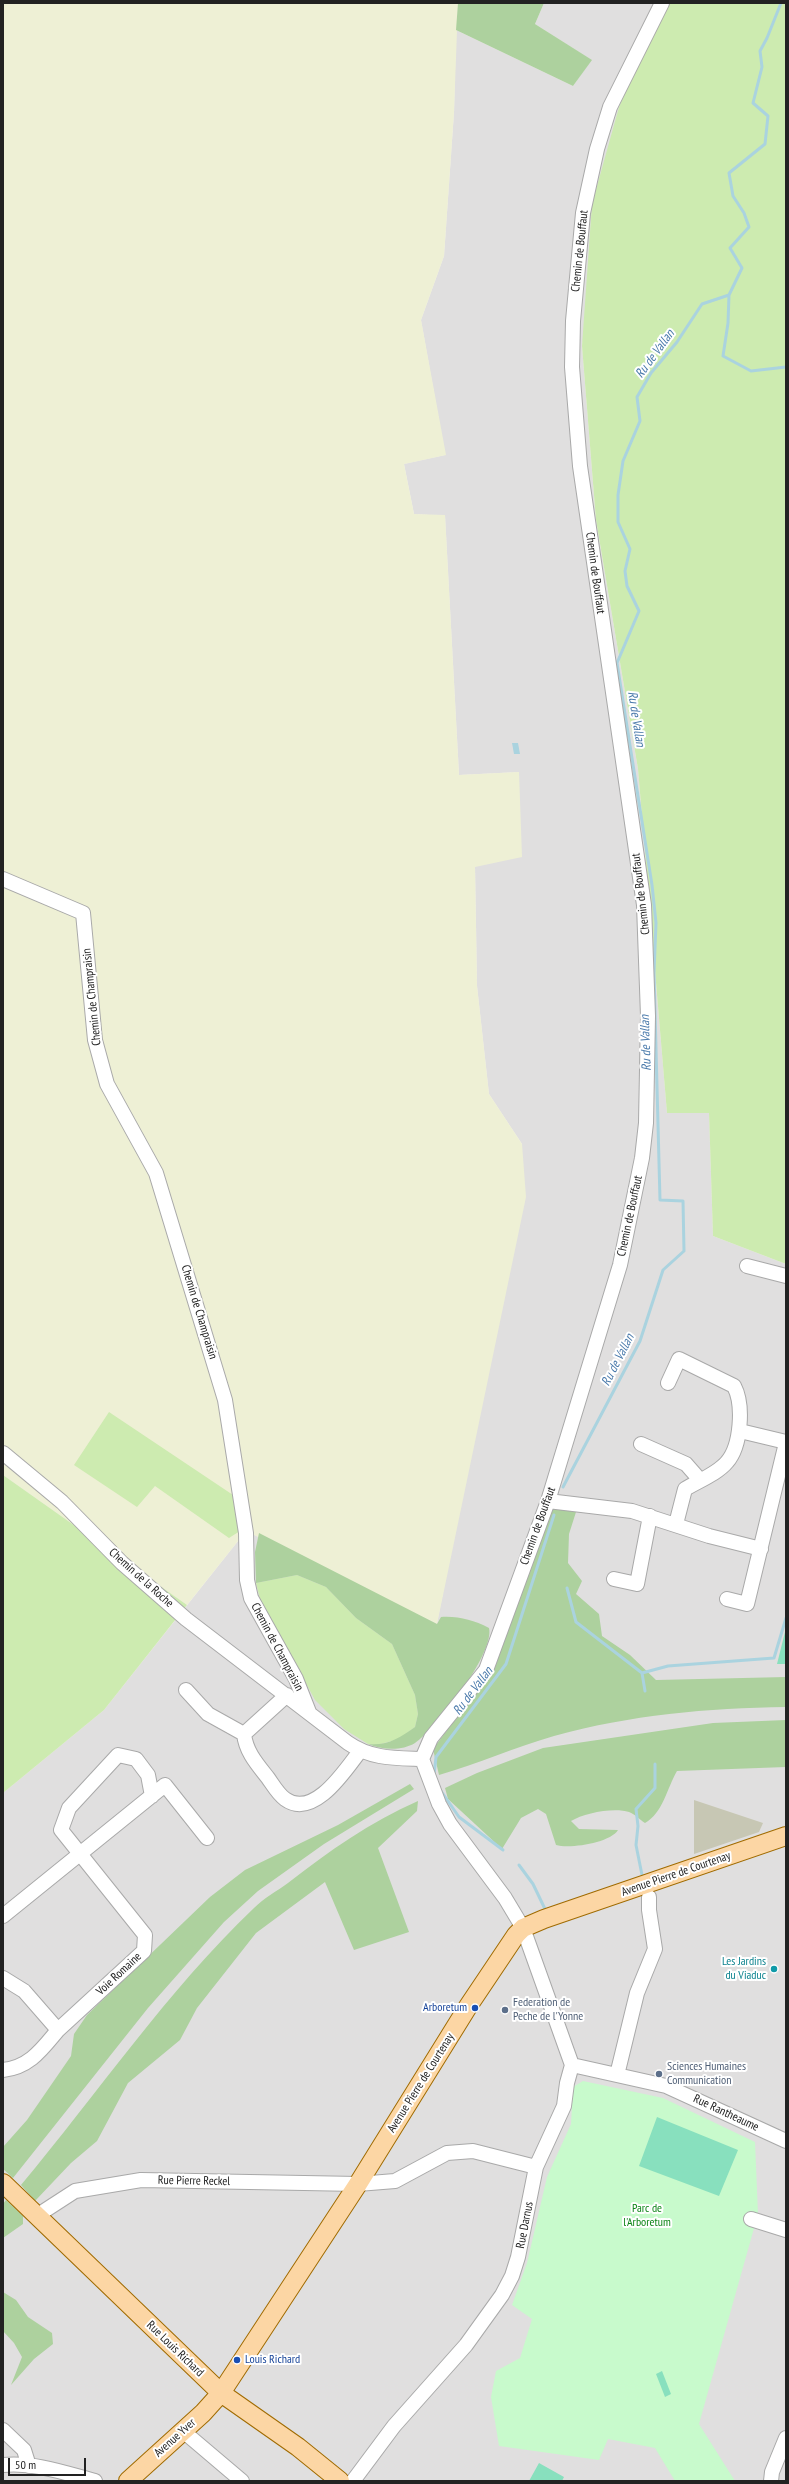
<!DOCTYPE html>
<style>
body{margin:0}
#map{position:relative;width:789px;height:2484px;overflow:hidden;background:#f2efe9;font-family:"PT Sans Narrow",sans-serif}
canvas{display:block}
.frame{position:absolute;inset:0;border:4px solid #222;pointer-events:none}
.scale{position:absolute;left:8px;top:2458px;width:78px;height:18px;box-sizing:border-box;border:2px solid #222;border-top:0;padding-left:5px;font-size:12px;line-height:14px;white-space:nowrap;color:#222;-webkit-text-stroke:3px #fff;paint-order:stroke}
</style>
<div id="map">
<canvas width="789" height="2484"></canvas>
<div class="frame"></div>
<div class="scale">50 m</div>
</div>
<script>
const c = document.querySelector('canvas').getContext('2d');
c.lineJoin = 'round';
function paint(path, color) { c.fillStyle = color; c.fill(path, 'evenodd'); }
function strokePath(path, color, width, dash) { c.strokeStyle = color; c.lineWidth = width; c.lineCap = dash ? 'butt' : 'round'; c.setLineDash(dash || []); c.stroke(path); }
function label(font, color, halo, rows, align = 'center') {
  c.font = font + ' "PT Sans Narrow",sans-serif'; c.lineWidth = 4; c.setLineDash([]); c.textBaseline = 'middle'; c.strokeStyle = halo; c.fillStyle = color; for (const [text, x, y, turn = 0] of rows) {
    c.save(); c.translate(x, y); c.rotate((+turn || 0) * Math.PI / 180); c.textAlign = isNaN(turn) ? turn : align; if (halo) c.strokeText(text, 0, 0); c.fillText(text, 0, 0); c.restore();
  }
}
const residential = new Path2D(`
 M544,3H663L619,107L582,346L596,520L638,769L667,1113L709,1112L713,1236L786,1264V2481H3V1793L104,1710L246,1531L437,1623L470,1455L522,1144L489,1094L477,986L475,867L519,772L459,775L445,516L414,514L404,464L445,455L421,320L444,256L454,112L456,30L573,86L591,60L535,24Z`);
const construction = new Path2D(`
 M694,1800L763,1823L759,1832L694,1854Z`);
const farmland = new Path2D(`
 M3,3H458L454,112L444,256L421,320L446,455L404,464L414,514L445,515L459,775L519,772L522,857L475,867L477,986L489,1094L522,1144L526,1197L437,1624L246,1531L187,1605L3,1475Z`);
const grass = new Path2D(`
 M663,3H786V1264L713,1236L709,1113H667L638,769L596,520L582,346L592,204L619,107Z
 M109,1412L236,1497L240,1531L229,1538L155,1486L137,1507L74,1465Z
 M3,1475L187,1605L104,1710L3,1793Z
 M297,1575L326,1587L356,1618L392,1644L415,1695L418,1714L415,1727L399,1739L377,1745L368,1744L344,1729L315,1700L260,1599L256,1583Z`);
const forest = new Path2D(`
 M458,3H544L535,24L592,60L573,86L456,30Z
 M552,1507L576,1512L569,1534L568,1563L582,1581L576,1594L599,1614L602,1636L630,1655L656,1680L786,1677V1707C708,1708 630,1715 554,1736C515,1747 478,1764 439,1775L433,1749L489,1674Z
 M259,1533L437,1624L441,1617C459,1616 473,1620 489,1628C495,1653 436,1729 415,1743C402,1751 382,1750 368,1744C387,1746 400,1738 415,1727L418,1714L415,1695L392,1644L356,1618L326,1587L297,1575L256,1583L255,1552Z
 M786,1720V1767L677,1771C667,1788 663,1813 645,1823C640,1820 635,1814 629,1812C614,1807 584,1813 571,1821L579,1829L618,1830C610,1843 570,1849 556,1845L546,1814L538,1809L521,1818L502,1849L448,1799L445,1788L477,1773L543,1748L713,1723Z
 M410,1784L414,1789L324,1844L258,1891L224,1922L148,2008L13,2178L3,2169V2147L27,2120L71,2056L74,2034L87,2015L210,1897L245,1870L338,1825Z
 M418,1801L417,1811L378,1848L409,1932L354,1950L325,1882L256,1933L197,2008L180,2040L128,2083L97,2141L71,2163L35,2201L21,2185C98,2093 167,1991 254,1908C264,1898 277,1891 288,1883C329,1851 370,1822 418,1801Z
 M6,2200L23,2216V2224L3,2238V2204Z
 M3,2292L16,2300L28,2317L52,2333L53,2344L34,2359L11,2385L22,2357L14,2343L3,2331Z`);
const park = new Path2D(`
 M583,2081L663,2098L755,2142L758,2214L699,2424L735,2481H675L655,2448L608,2439L599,2460L499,2446L491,2397L496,2371L520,2358L532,2319L512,2305L527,2263L547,2177L571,2124L573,2087Z`);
const pitch = new Path2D(`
 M786,1628V1664H777Z
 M657,2117L738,2150L719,2196L639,2166Z
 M662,2371L671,2394L665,2397L656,2374Z
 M539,2463L564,2477L562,2481H529Z`);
const water = new Path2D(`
 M512,743H518L520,754H514Z`);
const stream = new Path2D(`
 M729,295L728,323L723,356L751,371L786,367
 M563,1487L640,1341L663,1270L684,1251L683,1201L660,1200L654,973L656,923L652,885L617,663L639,611L627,586L625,571L630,549L618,522V495L623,461L640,421L637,397L651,373L677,342L702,304L729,295L742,268L730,248L749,227L744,213L733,196L729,173L765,144L768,116L753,103L762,67L760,51L767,38L781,3
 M567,1588L576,1622L642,1673L645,1691
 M642,1673L668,1666L774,1658L786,1618
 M434,1775L436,1757L506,1664L554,1515
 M441,1791L459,1817L503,1850
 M519,1865L533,1884L545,1909
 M642,1875L636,1845L638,1826L636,1809L655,1788V1764`);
const minor = new Path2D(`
 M3,879L83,913L95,1040L107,1084L156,1173L225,1400L246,1533L247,1580L251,1598L296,1679L309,1712
 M747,1266L786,1276
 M668,1383L679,1359L734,1386C744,1405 741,1446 727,1462C717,1474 698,1481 685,1489L676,1524
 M740,1431L786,1442
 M641,1444L686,1464L700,1480
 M3,1453L62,1502L122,1563L186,1619L348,1743C371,1759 395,1758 422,1759
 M548,1501L632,1511L709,1536L761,1549
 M614,1579L637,1584L650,1516
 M727,1599L747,1604L786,1443
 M186,1690L208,1714L244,1734
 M287,1695L244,1734C246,1752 257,1764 268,1778C273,1785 278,1794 285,1799C314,1820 346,1769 360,1751
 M3,1916L165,1785L207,1838
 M3,1978L24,1991L58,2030C42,2049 30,2067 3,2070
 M58,2030L144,1951L145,1935L61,1830L69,1808L118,1755L136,1759L148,1775L152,1796
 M572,2065L666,2086L786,2141
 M617,2075L637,1993L655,1949L649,1910V1897
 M38,2215L75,2191L141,2180L358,2184L395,2181L447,2153L473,2151L536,2167
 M751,2219L786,2230
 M3,2430L24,2450L29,2466
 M183,2431L242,2481
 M3,2465C35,2462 65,2473 95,2481
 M353,2481L394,2426L466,2345L502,2295L512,2276L518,2257L536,2167L564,2106L567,2083L572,2065L523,1928L505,1898L450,1824L439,1804L422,1759L431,1738L486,1670L548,1501L620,1265L642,1158L646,1123L648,1016L644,905L580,466L572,367L573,321L583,213L597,149L610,107L662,3
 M771,2481L772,2472L786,2438`);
const major = new Path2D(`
 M3,2183L221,2393L298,2447L340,2481
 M128,2481L203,2413L221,2393L358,2184L469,2005L516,1935L523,1928L544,1919L786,1836`);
const markers = [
 [774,1969,4,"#0f9aa8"],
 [475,2008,4,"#1a4fb4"],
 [505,2010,4,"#5c6f8a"],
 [659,2074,4,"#5c6f8a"],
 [237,2360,4,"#1a4fb4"]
];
const streetNames = [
 ["Chemin de Bouffaut",580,251,-84],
 ["Chemin de Bouffaut",595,573,82],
 ["Chemin de Bouffaut",641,894,-97],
 ["Chemin de Champraisin",92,997,-96],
 ["Chemin de Bouffaut",630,1216,-78],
 ["Chemin de Champraisin",199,1312,73],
 ["Chemin de Bouffaut",538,1526,-70],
 ["Chemin de la Roche",141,1578,42],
 ["Chemin de Champraisin",277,1647,62],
 ["Avenue Pierre de Courtenay",676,1874,-19],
 ["Voie Romaine",119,1974,-43],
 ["Avenue Pierre de Courtenay",421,2083,-58],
 ["Rue Rantheaume",726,2113,25],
 ["Rue Pierre Reckel",194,2181,1],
 ["Rue Darnus",525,2225,-79],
 ["Rue Louis Richard",175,2349,44],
 ["Avenue Yver",175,2438,-42]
];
const cultureNames = [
 ["Les Jardins",766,1962],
 ["du Viaduc",766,1976]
];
const serviceNames = [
 ["Federation de",513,2003],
 ["Peche de l'Yonne",513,2017],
 ["Sciences Humaines",667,2067],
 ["Communication",667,2081]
];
const transitNames = [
 ["Arboretum",467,2008],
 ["Louis Richard",245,2360,"left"]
];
const parkNames = [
 ["Parc de",647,2209],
 ["l'Arboretum",647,2223]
];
const waterNames = [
 ["Ru de Vallan",655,354,-54],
 ["Ru de Vallan",636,719,81],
 ["Ru de Vallan",646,1043,-92],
 ["Ru de Vallan",618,1360,-63],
 ["Ru de Vallan",473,1691,-53]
];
paint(residential, '#e0dfdf');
paint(construction, '#c7c7b4');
paint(farmland, '#eef0d5');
paint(grass, '#cdebb0');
paint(forest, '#add19e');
paint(park, '#c8facc');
paint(pitch, '#88e0be');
paint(water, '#aad3df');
strokePath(stream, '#aad3df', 3);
strokePath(minor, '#a9a9a9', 16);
strokePath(major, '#a06b00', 20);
strokePath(minor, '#fff', 14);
strokePath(major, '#fcd6a4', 18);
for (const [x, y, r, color] of markers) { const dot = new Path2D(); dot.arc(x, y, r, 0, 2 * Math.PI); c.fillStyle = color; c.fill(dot); strokePath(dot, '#fff', 1.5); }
label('12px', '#222', '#fff', streetNames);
label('12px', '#0d838f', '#fff', cultureNames, 'right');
label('12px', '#4e5e75', '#fff', serviceNames, 'left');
label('12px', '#164399', '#fff', transitNames, 'right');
label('12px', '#0c8416', '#fff', parkNames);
label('italic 13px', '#4a7aab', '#fff', waterNames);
</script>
